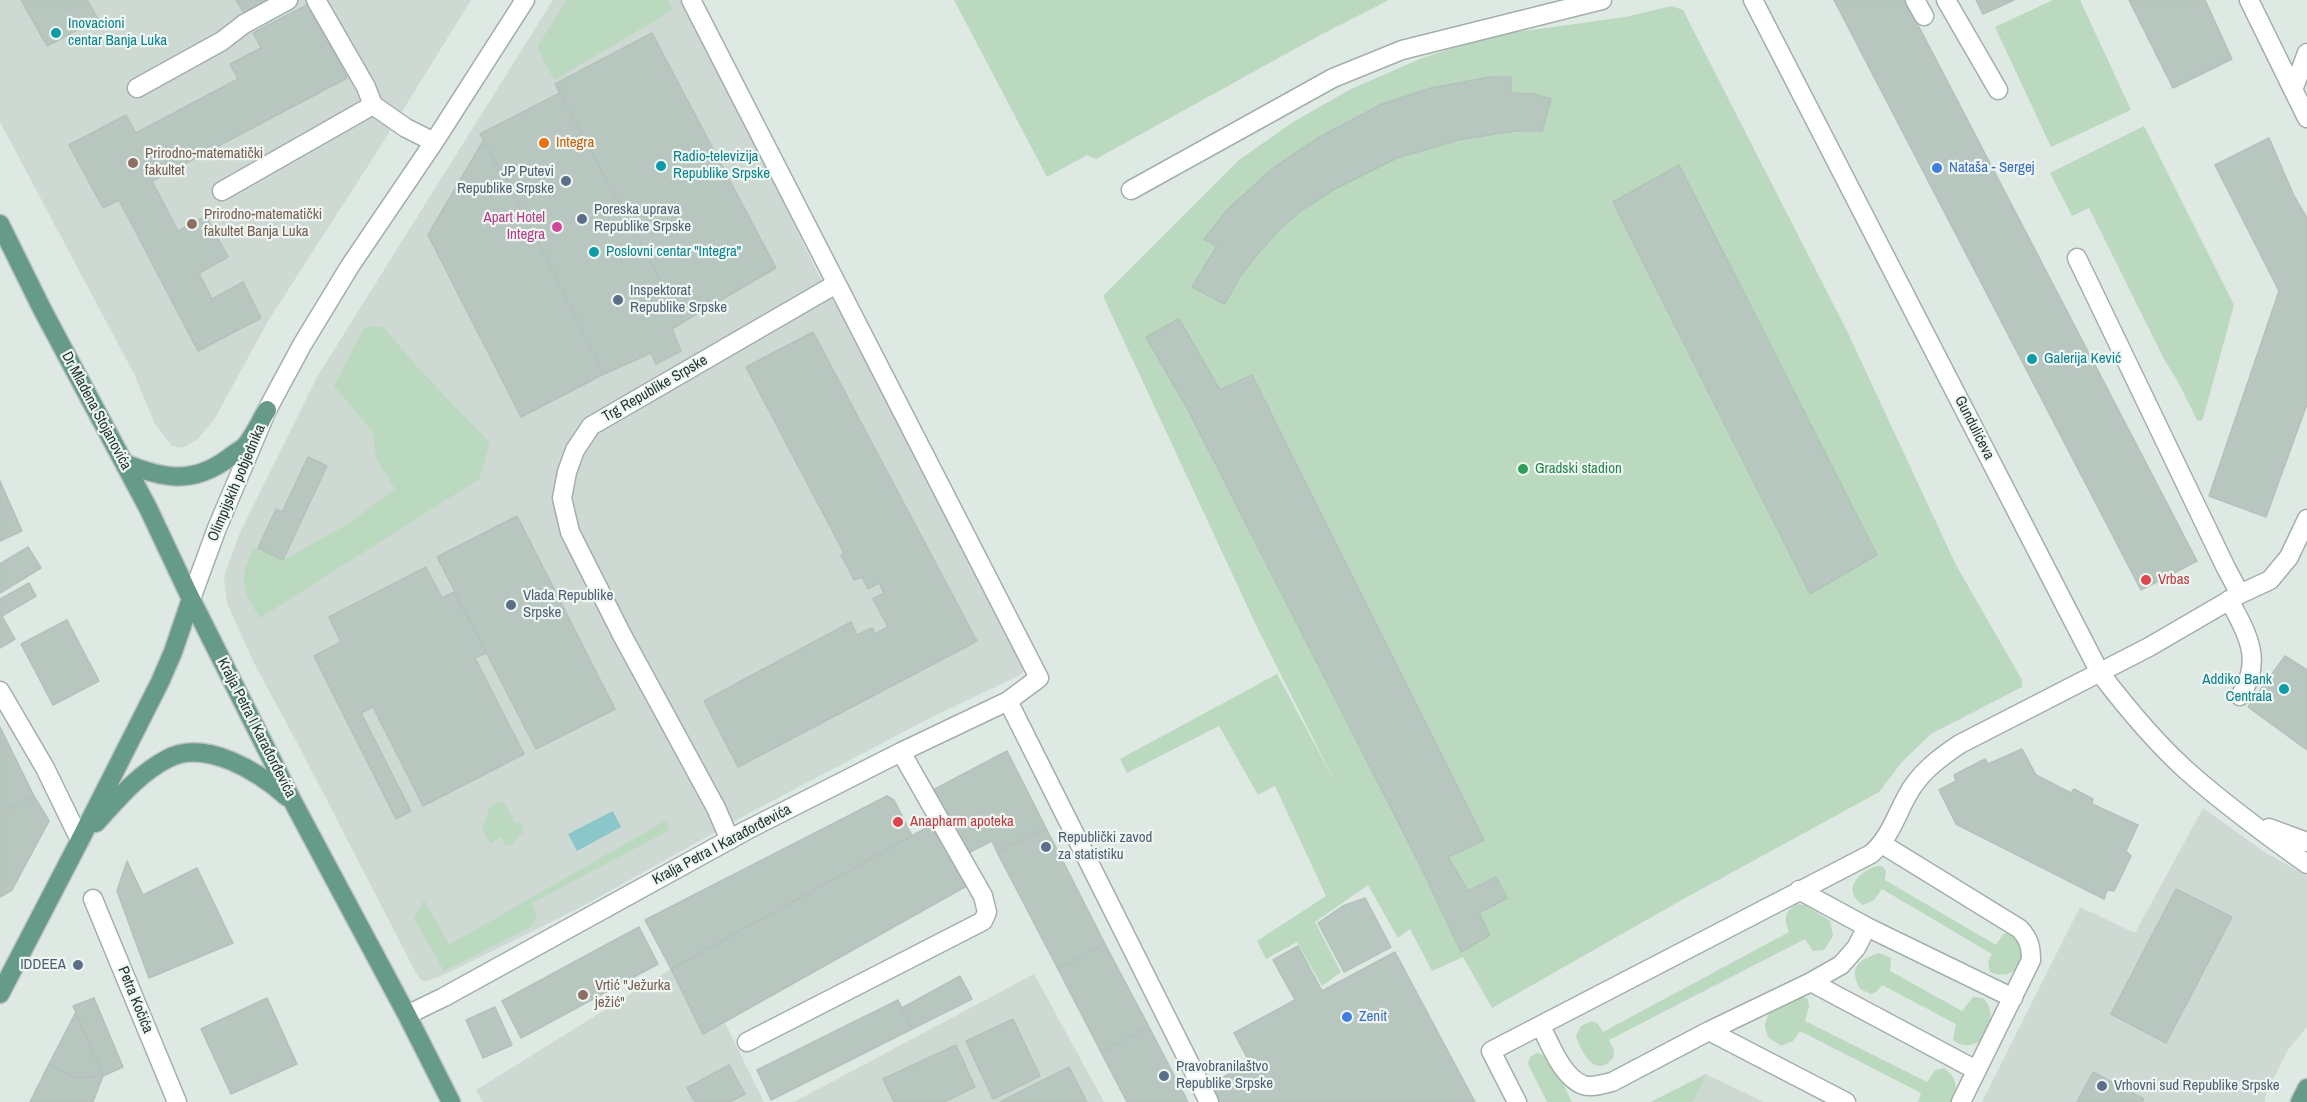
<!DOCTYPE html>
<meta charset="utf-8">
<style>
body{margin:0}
canvas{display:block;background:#dfe9e4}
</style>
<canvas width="2307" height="1102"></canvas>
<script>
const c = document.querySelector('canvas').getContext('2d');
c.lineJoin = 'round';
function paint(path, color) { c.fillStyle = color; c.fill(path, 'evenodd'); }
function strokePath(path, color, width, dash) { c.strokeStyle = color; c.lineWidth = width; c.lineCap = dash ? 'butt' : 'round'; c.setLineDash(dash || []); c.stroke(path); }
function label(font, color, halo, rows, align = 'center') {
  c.font = font + ' "Archivo Narrow",sans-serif'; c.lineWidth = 4.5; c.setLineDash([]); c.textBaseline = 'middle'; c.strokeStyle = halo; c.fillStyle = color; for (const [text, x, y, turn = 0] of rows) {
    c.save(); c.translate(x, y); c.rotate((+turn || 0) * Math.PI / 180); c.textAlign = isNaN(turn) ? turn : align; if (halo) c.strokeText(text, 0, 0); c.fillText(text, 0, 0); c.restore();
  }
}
const built = new Path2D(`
 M0,0H471L382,144L268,321L215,418L198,439L182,448L172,446L155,424L134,374L0,122Z
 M553,0H681L737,107L825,288L853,333L1027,667L1020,675L928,719L755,810L581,907L448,973L427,981L421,980L416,973L302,752L254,663L227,603L224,577L238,537L317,377Z
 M2203,808L2266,853L2307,876V1027L2288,1050L2266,1093L2265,1102H1982L2080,907L2135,933Z
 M671,969L703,1033L725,1023L764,1102H483L476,1090Z
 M1034,974L1104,1102H794Z
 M1706,1074L1764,1102H1651Z`);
const green = new Path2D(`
 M567,0H668L673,10L554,80L537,47Z
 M954,0H1389L1322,34L1096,159L1087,155L1047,177Z
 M2053,0H2080L2131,110L2051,147L1995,27Z
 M1672,6L1683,10L1847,331L1956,565L2022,680V687L1931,734L1902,762L1879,792L1678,902L1492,1008L1463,957L1432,971L1410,929L1398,938L1368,885L1315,922L1341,972L1322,986L1297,942L1266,959L1257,941L1326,896L1275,786L1258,795L1219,726L1127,773L1120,759L1277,674L1336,784L1256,625L1103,296L1239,160L1293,122L1351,89L1422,58L1495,35L1625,17Z
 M2144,126L2234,305L2203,419L2200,421L2197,420L2177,380L2165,361L2089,208L2072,216L2050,173Z
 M372,326L383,327L421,371L490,443L479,479L260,618C241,588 238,580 254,547L283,560L348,524L395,489L376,458L373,432L334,386L364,328Z
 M500,801L504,802L515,823H523V832L511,846L504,844L501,836L490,844L482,828L490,807Z
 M665,821L670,830L532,903L537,918L532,926L444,971L414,918L424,900L449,945Z
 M1877,866H1882L1886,871L1885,880L1996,945L2003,934L2012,932L2024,944C2023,950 2023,958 2021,964C2015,975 2000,977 1990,972L1988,962L1992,954L1882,889L1874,900L1863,905C1841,890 1858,872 1877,866Z
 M1797,904L1805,905L1830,921L1833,936L1824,950L1813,951L1805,939L1609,1040L1614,1050L1613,1058C1596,1079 1581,1053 1576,1036L1581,1026L1592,1021L1598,1024L1603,1032L1789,932C1784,918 1784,912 1797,904Z
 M1879,953L1891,958L1890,971L1962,1011L1973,997L1983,998C1997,1013 1990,1026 1979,1042C1969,1046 1961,1048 1953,1039L1956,1024L1882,985L1876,992L1871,994L1860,989C1848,967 1859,960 1879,953Z
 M1803,997L1808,999L1809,1007L1805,1021L1927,1082L1935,1070L1944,1068C1957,1078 1959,1088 1951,1102H1918L1921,1093L1800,1031L1793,1041L1781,1046L1768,1037L1765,1028C1765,1009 1784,998 1803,997Z
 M1537,1053C1555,1056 1564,1087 1572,1102H1547L1528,1064L1530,1057Z
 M1706,1074L1693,1102H1651Z`);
const water = new Path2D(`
 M613,811L621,827L577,851L568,834Z`);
const building = new Path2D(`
 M21,0H87L98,19L47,46Z
 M236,0H279L247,18Z
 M1834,0H1905L2197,561L2141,590Z
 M1976,0H2014L1983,14Z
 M2129,0H2205L2232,59L2173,88Z
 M309,4L347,78L152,181L178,231L206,216L228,257L199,273L212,299L243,282L261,318L198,351L119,200L103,208L69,145L126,115L136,133L238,79L230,64L261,48L253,33Z
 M652,33L776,268L683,322L555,84Z
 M1490,77H1511V93L1534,94L1551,99L1542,131H1515L1458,140L1397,158L1335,189L1302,210L1280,229L1260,251L1241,275L1225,304L1192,287L1217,246L1204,239L1228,209L1273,168L1316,139L1382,104L1431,88Z
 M560,93L683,322L672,329L681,351L656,364L651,353L604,374L508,181L499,170L480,134Z
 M2269,138L2294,196L2307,218V404L2266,517L2209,496L2279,291L2215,165Z
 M483,141L508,181L604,374L521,417L428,235Z
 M1679,165L1877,555L1810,594L1613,202Z
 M1179,319L1220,390L1252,375L1484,840L1448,857L1468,891L1496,877L1507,898L1479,913L1490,935L1461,952L1421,867L1186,406L1146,337Z
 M813,332L977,641L738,767L704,701L851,622L857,635L872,628L875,634L888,627L873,599L884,593L879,583L868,589L862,577L854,580L841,555L844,553L746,367Z
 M308,457L327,466L283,560L258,548L276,509L282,512Z
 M0,481L22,531L0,541Z
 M517,516L615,709L536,749L437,557Z
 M28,547L41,568L0,593V564Z
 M426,567L442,598L454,592L486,653L475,658L524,754L423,806L373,707L361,713L411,811L396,819L314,656L341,642L329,617Z
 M29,583L36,596L2,616L15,639L0,648V599Z
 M67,620L99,681L53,705L21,644Z
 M2285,656L2307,670V750L2248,707Z
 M0,727L34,796L0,814Z
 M2022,749L2036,775L2071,793L2074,789L2093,799L2092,804L2138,825L2126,851L2131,856L2114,891L2107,890L2104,899L1956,824L1939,790L1956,781L1954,775L1985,759L1988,764Z
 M1007,751L1046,828L997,852L992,841L968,853L933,790Z
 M34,796L49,821L12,890L0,897V814Z
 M887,796L894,800L912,836L671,969L645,920Z
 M937,822L972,883L703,1034L671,969Z
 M1046,828L1105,944L1058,969L997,852Z
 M127,861L143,895L197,868L233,943L149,978L117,891Z
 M2176,889L2232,917L2166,1043L2111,1014Z
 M1365,898L1391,947L1344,972L1318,923L1343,906Z
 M639,927L658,964L521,1038L502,1001Z
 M1105,944L1149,1027L1101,1052L1058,969Z
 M1298,946L1322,991L1395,952L1475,1102H1210L1203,1088L1250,1063L1234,1033L1295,1000L1273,960Z
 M960,976L972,999L912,1029L902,1008Z
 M94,998L123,1067L103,1076L73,1006Z
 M267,998L297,1064L231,1094L201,1029Z
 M898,1000L912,1029L771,1100L757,1070Z
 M495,1007L512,1045L483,1058L466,1020Z
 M76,1012L103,1076L76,1078L49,1064Z
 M1013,1019L1040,1076L993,1099L966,1041Z
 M1149,1027L1188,1102H1127L1101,1052Z
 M956,1045L975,1087L944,1102H894L883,1079Z
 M49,1064L76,1078L103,1076L93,1102H30Z
 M729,1065L745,1094L730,1102H695L687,1088Z
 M1069,1067L1087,1102H1000Z
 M2093,1072L2144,1099L2142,1102H2077Z`);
const minor = new Path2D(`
 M316,0L366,87L373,105L406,128L434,142
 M1753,0L2100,673C2126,707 2154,741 2186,770C2224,804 2265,834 2307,864
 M1915,0L1924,16
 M1946,0L1998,90
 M2249,0L2307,118
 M137,88L222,41L244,24L288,0
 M2293,90L2307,53
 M1131,190L1333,78L1402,50L1602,0
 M222,191L373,105
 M2077,258L2226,568L2240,594
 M191,599L217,528L267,410L302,345L350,266L434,142L525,0
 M2229,600C2247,633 2264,661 2240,696
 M0,691L45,768L80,840
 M1008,701L1209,1102
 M2269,828L2307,842
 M730,840L716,808L622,635L570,532L562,498L567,472L575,450L591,426L836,284
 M1882,844L2020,929C2029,939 2031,947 2031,960L1961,1102
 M93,899L177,1102
 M1867,927L2013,998
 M1811,982L1976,1070
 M407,1015L444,997L747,830L901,752L1008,701L1039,678L691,0
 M1541,1027C1551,1045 1562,1077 1583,1085C1592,1088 1603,1084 1612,1082L1709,1031L1811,982L1841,965L1856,948L1867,927L1799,890
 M1709,1031L1846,1102
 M747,1042L983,921L987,912L983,896L901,752
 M1517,1102L1491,1051L1871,854C1889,839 1896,816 1907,796C1919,773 1939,758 1960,744L2149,647L2240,594L2270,580L2289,557L2307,519`);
const major = new Path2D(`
 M0,224L42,309L148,508L191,599L293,802L407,1015L451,1102
 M124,463C164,479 193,485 230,457C234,453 241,450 245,446C254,436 260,421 267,410
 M96,823C117,800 138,774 167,759C205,738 259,772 287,797
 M0,994L80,840L160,682L173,652L191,599
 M2300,1102L2307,1088`);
const markers = [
 [56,33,6,"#0f9aa8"],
 [544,143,6,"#e8710a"],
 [133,163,6,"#8d6e63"],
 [661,166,6,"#0f9aa8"],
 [1937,168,6,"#3f7fe0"],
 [566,181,6,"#5c6f8a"],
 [582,219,6,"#5c6f8a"],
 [192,224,6,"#8d6e63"],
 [557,227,6,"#d1479c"],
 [594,252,6,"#0f9aa8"],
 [618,300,6,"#5c6f8a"],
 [2032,359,6,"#0f9aa8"],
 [1523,469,6,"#2e9e5b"],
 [2146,580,6,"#e0444e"],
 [511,605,6,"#5c6f8a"],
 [2284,689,6,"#0f9aa8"],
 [898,822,6,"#e0444e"],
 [1046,847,6,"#5c6f8a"],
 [78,965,6,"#5c6f8a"],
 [583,995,6,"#8d6e63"],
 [1347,1017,6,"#3f7fe0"],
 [1164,1076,6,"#5c6f8a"],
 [2102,1086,6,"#5c6f8a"]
];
const cultureNames = [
 ["Inovacioni",68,24],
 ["centar Banja Luka",68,41],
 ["Radio-televizija",673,157],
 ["Republike Srpske",673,174],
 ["Poslovni centar \"Integra\"",606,252],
 ["Galerija Kević",2044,359],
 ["Addiko Bank",2272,680,"right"],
 ["Centrala",2272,697,"right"]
];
const foodNames = [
 ["Integra",556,143]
];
const educationNames = [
 ["Prirodno-matematički",145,154],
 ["fakultet",145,171],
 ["Prirodno-matematički",204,215],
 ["fakultet Banja Luka",204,232],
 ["Vrtić \"Ježurka",595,986],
 ["ježić\"",595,1003]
];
const shopNames = [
 ["Nataša - Sergej",1949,168],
 ["Zenit",1359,1017]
];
const serviceNames = [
 ["JP Putevi",554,172,"right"],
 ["Republike Srpske",554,189,"right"],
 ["Poreska uprava",594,210],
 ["Republike Srpske",594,227],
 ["Inspektorat",630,291],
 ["Republike Srpske",630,308],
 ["Vlada Republike",523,596],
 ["Srpske",523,613],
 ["Republički zavod",1058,838],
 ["za statistiku",1058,855],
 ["IDDEEA",66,965,"right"],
 ["Pravobranilaštvo",1176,1067],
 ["Republike Srpske",1176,1084],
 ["Vrhovni sud Republike Srpske",2114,1086]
];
const hotelNames = [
 ["Apart Hotel",545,218],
 ["Integra",545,235]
];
const streetNames = [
 ["Trg Republike Srpske",655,389,-30],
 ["Dr Mladena Stojanovića",96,411,62],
 ["Gundulićeva",1974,428,63],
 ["Olimpijskih pobjednika",237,483,-67],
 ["Kralja Petra I Karađorđevića",256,728,63],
 ["Kralja Petra I Karađorđevića",722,845,-28],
 ["Petra Kočića",135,1000,68]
];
const leisureNames = [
 ["Gradski stadion",1535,469]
];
const healthNames = [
 ["Vrbas",2158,580],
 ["Anapharm apoteka",910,822]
];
paint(built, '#ced9d3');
paint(green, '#bad9bf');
paint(water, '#8bc6ca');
paint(building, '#b8c6c0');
strokePath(building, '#b2c2ba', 1.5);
strokePath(minor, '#a3b0aa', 21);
strokePath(major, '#bdc3c1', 21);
strokePath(minor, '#fff', 18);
strokePath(major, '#679b89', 18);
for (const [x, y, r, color] of markers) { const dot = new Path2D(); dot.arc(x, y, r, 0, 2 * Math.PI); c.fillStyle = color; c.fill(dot); strokePath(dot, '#eff6f2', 2); }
label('15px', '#0d838f', '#eff6f2', cultureNames, 'left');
label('15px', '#c56008', '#eff6f2', foodNames, 'left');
label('15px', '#785e54', '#eff6f2', educationNames, 'left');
label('15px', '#366cbe', '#eff6f2', shopNames, 'left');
label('15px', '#4e5e75', '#eff6f2', serviceNames, 'left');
label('15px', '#b23c85', '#eff6f2', hotelNames, 'right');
label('15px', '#223830', '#eff6f2', streetNames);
label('15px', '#27864d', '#eff6f2', leisureNames, 'left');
label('15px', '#be3a42', '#eff6f2', healthNames, 'left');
</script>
